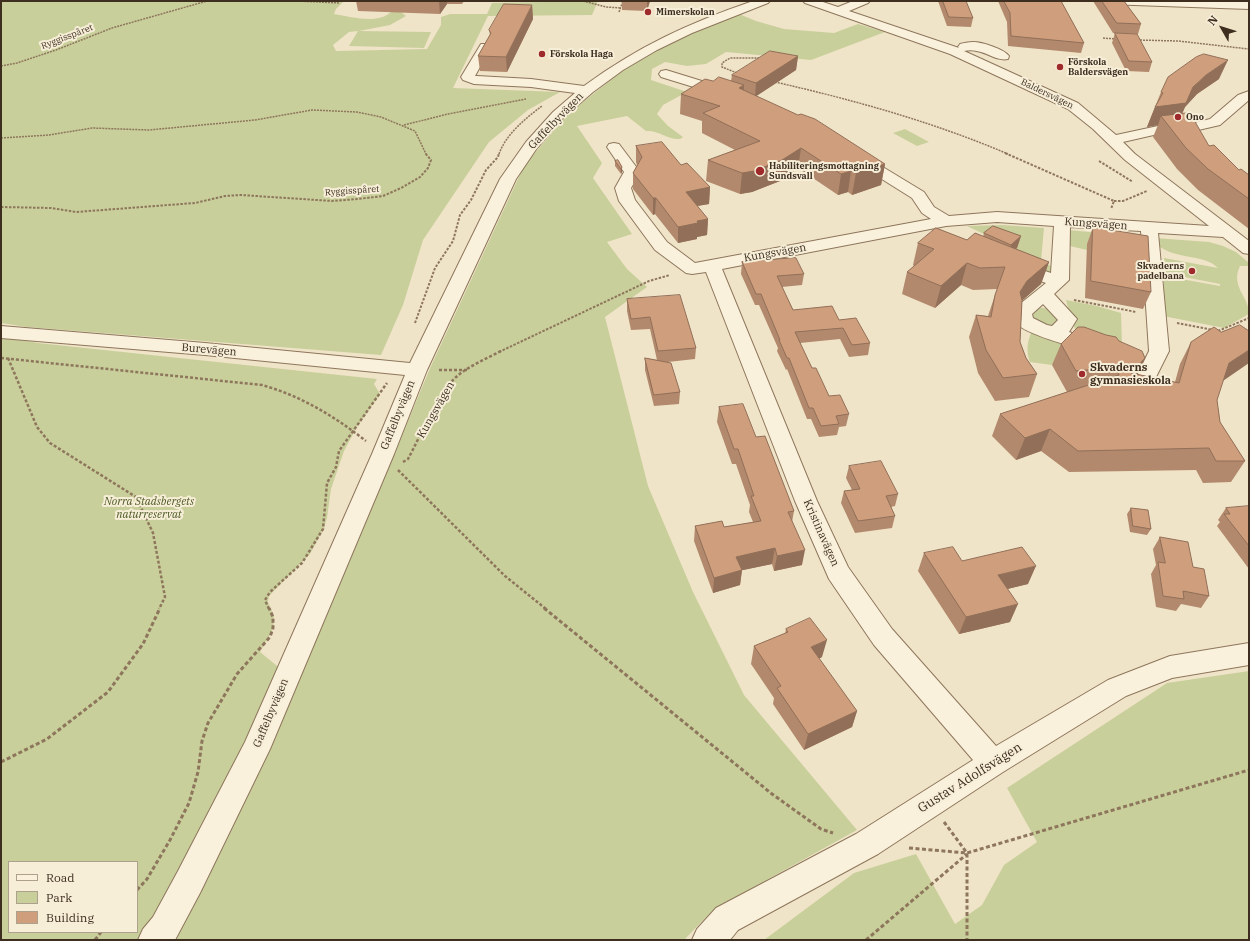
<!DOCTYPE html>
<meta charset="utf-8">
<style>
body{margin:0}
#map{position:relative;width:1250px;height:941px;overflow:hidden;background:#f0e4c8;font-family:"IBM Plex Serif",serif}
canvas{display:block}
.frame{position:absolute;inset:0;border:2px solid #3d2e20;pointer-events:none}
.legend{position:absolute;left:8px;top:861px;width:130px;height:72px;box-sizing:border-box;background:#f7eed8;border:1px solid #ada18e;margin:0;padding:5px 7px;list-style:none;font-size:12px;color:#3d2e20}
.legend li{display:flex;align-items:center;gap:8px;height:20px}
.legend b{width:20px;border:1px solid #ada18e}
.north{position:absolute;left:1202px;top:8px;width:40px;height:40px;-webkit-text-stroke:3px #f7eed8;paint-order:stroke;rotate:309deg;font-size:11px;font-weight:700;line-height:16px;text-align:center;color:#3d2e20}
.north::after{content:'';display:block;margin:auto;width:14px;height:18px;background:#3d2e20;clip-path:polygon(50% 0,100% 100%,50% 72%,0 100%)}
</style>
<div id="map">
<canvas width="1250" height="941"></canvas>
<div class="frame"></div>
<ul class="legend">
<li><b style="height:5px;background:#faf1dc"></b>Road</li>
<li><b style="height:11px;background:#c9cf9b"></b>Park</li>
<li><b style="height:11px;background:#cf9f7d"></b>Building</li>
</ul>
<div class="north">N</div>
</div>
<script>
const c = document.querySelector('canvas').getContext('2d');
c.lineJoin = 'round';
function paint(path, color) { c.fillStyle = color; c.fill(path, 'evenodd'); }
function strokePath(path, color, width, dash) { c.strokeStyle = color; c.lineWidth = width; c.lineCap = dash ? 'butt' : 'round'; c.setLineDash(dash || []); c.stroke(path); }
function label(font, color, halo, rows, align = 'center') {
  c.font = font + ' "IBM Plex Serif",serif'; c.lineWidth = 4; c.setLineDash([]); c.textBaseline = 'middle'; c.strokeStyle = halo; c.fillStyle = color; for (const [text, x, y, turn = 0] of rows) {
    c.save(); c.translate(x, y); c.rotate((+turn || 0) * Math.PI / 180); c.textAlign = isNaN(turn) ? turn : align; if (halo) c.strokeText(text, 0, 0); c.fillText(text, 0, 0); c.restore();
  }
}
const green = new Path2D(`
 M1,1H344L336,9L334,14C352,17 379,25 392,11L401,12L406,16L390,25L359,31L431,32L424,48L349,46L358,31L349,32L333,45L336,51L427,49L441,25V17L450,14H487L492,3L598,1L592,15L488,16L453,88L560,92L528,110L489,142L423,240L403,305L381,355L27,327L1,323Z
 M739,14L756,21L784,29L834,33L858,24L885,32L811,60L726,52L706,64L687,66L665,62L652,69L651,80L687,92L663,105L657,114L668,126L683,137L680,139C667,140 659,130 646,131L627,116L577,126L602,163L593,178L632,234L607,242L627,269L647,287L605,317L648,486L693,592L744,695L857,830L714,909L684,940H1V336L38,343L377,379L374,384L380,394L357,427L344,451L331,489L327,518L324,528L310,554L269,596L268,602L274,616L273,629L260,652L298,683L431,366L524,166L567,115L623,70L657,48L720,20ZM9,862H137V932H9Z
 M905,129L929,142L917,146L893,133Z
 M1002,225L1044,228L1041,261L1055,268L1053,273H1048L990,237L967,226Z
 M1068,230L1134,236L1087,250L1070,246L1068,243Z
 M1155,238L1209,242L1223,246L1236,252L1249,263V266H1240C1230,287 1249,296 1249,314L1224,328L1163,316L1164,276L1220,286V284L1164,273V258L1218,268C1203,253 1176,261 1156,244Z
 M1066,300L1097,306L1121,313L1122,346L1078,335L1071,320Z
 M1036,307L1051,309L1060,317L1055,325L1050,326L1034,322L1029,310Z
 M1032,331L1069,348L1052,365L1030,362C1026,352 1027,341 1032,331Z
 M1249,671V940H764L854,873L916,854L955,924L982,905L1004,865L1037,842L1007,788L1167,683Z`);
const pathFar3 = new Path2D(`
 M298,1L340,3
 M583,1L606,7L621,8
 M619,12L623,1
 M1103,38L1116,39
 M1137,40L1178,41L1249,49
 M1,66L17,63L56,50L112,28L207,1
 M737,73L722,67V63L730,58H759
 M775,82C854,100 933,122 1008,154
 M404,125L448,114L526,99
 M1,138L49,135L92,128L149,130L255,120L312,110L357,112L381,117L415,131L426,154
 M499,154C506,134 526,118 542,106`);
const pathFar2 = new Path2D(`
 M1005,153L1114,201L1111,209
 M1099,161L1133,182
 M1114,201H1123L1147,191
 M1,207L51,208L76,212L195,203L225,196L241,195L332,201L358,199L383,196L401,188L420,177L428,168L431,160L425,153
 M1074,300L1136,312
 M415,323L435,268L453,241L460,215L471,200L486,170L498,157L499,153
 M1177,323L1213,330
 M1218,331L1249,318
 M499,352L649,281L670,275`);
const pathFar1 = new Path2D(`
 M1,358L262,385C301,396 334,416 366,441
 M8,358L37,427L50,443L136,497L153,533L165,597L159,609
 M439,370H468
 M403,462L408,459C420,437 437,396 454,379C466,367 486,359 501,351
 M398,470L505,576L546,609
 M269,609L265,600L270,592L302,563L323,529L327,483L336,467L339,451L387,383`);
const path = new Path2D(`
 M544,608L772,794L821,829L833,833
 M1,762L47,739L108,692L143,644L160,608
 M944,822L967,853V940
 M909,848L967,853L1249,770
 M137,890L147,879L170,840L189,803L198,772L202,741L208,723L237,674L270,637L273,628V617L269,608
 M95,940L101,932
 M866,940L967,854`);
const minor = new Path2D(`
 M753,1H770L768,3L692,33L657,50L623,70L593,92L563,118L537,148L516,179L427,370L394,454L270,749L200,893L175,940H138L143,929L153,917L178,871L245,742L372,454L405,375L205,355L1,338V326L205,343L410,363L500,179L526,142L553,112L575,93L531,87L474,84L463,80L461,77L481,44H489L491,47L475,76H477L531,79L584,86C639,46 689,23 753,1Z
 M803,1H820L838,7L853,1H870L868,3L849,11L959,48L958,47L960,44C964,43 968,42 973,42C982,42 1004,49 1009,56L1008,59C994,62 983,47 964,51L1078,103L1116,135L1158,126L1194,123L1210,119L1238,95L1249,91V100L1220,125L1194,131L1158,134L1123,142L1135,154L1249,241V254L1243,253L1223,237L1158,233L1169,351L1153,383L1146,384L1139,383L1136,378L1149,351L1141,231L1070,227L1069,280L1054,294L1077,319L1069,332L1102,343L1105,347L1102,351L1095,353C1077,348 1031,336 1018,325C1014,322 1014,318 1014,314L1020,304L1046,283L1009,270L1006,266L1009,262L1015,261L1051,273L1054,226L997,222L946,226L722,269L817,501L848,567L892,629L996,746L1108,680L1170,656L1249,643V665L1172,678L1126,696L1003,772L878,854L738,930L730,940H692L697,929L716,908L856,834L973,760L874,645L829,579L795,501L706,272L692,274L686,273L655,250L619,201L615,188L624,172L607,147L609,144L614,143L619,144L640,172L631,188L635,200L667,242L695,263L931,219L922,213L912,198L853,161L850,158L853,155L858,153L863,155L924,192L934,207L949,216L997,212L1209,226L1125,160L1093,129L1068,109L950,54L805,3ZM1043,304L1058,320L1052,326L1047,325L1033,318L1032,314Z
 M1099,1H1249V9L1105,4L1101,3Z
 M666,70L731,90L733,93L731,96L726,97L661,77L659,74L661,71Z`);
const wall = new Path2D(`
 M356,1H464L462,4H447L440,14L358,11Z
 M622,1H650L647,11L622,10Z
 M938,1H966L973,18L971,27L947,26Z
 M998,1H1061L1084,43L1081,53L1008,46L1007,22Z
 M1093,1H1124L1141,24L1138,34L1113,33Z
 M532,5L533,19L507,72L480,71L478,56L490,35L489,30Z
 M1115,33L1152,62L1149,72L1126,71L1112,43Z
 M1249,54V63L1248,57Z
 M798,56L796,70L756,96L885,164L881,185L852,195L848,192L838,195L798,168L780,181L752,192L740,194L706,181L708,160L735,150L702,133V121L680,114L681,94L713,81H731L732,75Z
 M1219,79L1197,94L1185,107L1182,114L1209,146L1239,170L1249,175V229L1198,190L1177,169L1153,137L1158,125L1147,127L1161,92Z
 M636,146L681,165L710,187L709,204L697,206L708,219L707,235L697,237V239L678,243L655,214L653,215L633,189V173L637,165L636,162Z
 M615,161L622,167V172L621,174L615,166Z
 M993,226L1021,236L1017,248L1016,249L1049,262L1041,284L1022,301L1020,342L1026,358L1037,374L1029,397L995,401L978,373L969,337L976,315L988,316L997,289L973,290L961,285L935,308L902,294L907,272L914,266L913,265L918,243L936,228L967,240L975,233L983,237L984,233Z
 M1093,227L1151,292L1143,309L1085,298L1087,244Z
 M742,262L804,274L802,285L782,287L793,310L839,320L870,343L868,355L849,357L840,339L800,343L812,368L829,396L849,414L846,426L839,427L837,435L819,437L811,419H807L787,369L786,370L777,351L778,348L759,305H755L741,274Z
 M627,299L696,348L695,359L668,362L680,392L679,404L654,406L645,370V358L657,360L650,329L631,330L627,311Z
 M1119,341L1145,358L1137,375L1175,382L1180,364L1191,342L1223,380L1217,400L1220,422L1245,461L1231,482L1203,483L1196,470L1069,472L1041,451L1016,460L992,436L1000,414L1067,392L1052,365L1061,344Z
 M719,407L756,437L794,511L792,522L802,565L774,571L772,564L742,570L740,585L713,593L694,541L695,526L724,527L753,522L749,512L750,505L736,464H732L717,422Z
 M849,466L898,494L895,506L891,507L895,516L892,528L855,533L841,503L844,491L852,490L846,478Z
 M1249,507V569L1217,526L1220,522L1218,520L1226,508Z
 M1131,508L1151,529L1147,535L1130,532L1127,514Z
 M1160,537L1193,567L1209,596L1201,608L1181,604L1176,611L1156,607L1151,574L1156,565L1153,549Z
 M924,553L962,561L1028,584L1007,589L1010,622L959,634L918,571Z
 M786,629L822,657L819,659L857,711L852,727L804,750L773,704L774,698L751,664L754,646L785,634Z`);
const shadedWall = new Path2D(`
 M439,1H447V4L440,14Z
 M647,1H650L647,11Z
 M532,5L533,19L507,72L506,57Z
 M798,56L796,70L755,97L756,83Z
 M1228,60L1219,79L1197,94L1185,107L1178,123L1161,116L1158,125L1147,127L1155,107L1193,87L1206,75Z
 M744,85L743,105L739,88Z
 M801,148L798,168L780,181L752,192L740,194L742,173Z
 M885,164L881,185L852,195L856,173Z
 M622,167V172L621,174V169Z
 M851,171L848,192L838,195L841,174Z
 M710,187L709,204L685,208L686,192Z
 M653,198H656L655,214L653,215Z
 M708,219L707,235L697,237V239L678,243V227L697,221Z
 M1021,236L1017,248L1008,256L1011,245Z
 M1049,262L1041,284L1019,303L1020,292L1027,281Z
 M967,263L961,285L935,308L941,286Z
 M1249,350V363L1217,385L1229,363Z
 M1145,358L1135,379L1131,373Z
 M1050,429L1041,451L1016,460L1025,438Z
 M775,548L772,564L734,572L736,557Z
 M805,550L802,565L774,571L777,556Z
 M1036,566L1028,584L991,593L998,575Z
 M742,570L740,585L713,593L714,578Z
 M1018,604L1010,622L959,634L966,617Z
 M827,640L822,657L807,664L811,647Z
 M857,711L852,727L804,750L808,734Z`);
const building = new Path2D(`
 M943,1H966L973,18L949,17Z
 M1004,1H1061L1084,43L1011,36L1010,13Z
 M1102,1H1124L1141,24L1117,23Z
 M504,4L532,5L506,57L478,56L491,33L489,30Z
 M1115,33L1137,34L1152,62L1129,61Z
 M770,51L798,56L756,83L732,75Z
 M1204,54L1228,60L1206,75L1193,87L1186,103L1155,107L1163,93L1161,92L1168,77L1196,57Z
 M719,77L744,85L739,88L798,115L801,114L815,119L885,164L856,173L851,171L841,174L801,148L782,160L754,171L742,173L708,160L760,141L703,113L720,106L681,94L705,79L713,81Z
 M1190,113L1209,146L1214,145L1239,170L1241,169L1249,175V199L1208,169L1186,148L1161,116Z
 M662,142L681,165L687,163L710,187L686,192L708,219L697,221L698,223L678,227L656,198H653L633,173L642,157L636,146Z
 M618,160L622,167L621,169L615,161Z
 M993,226L1021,236L1011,245L984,233Z
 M1093,227L1148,236L1151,292L1091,281Z
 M936,228L967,240L975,233L1049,262L1027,281L1020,292L1022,300L1020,342L1026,358L1037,374L1003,378L986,350L976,315L991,317L995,295L1005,267L980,268L967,263L941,286L907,272L934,249L918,243Z
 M796,258L804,274L777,276L793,310L832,306L839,320L856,318L870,343L852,345L843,328L795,332L812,368H816L829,396L840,395L849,414L836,416L839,424L821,426L813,408H809L789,358H787L779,340H780L761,294H756L742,262Z
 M680,295L696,348L658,351L650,317L631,319L627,299Z
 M1240,325L1249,331V350L1229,363L1217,400L1220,422L1245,461H1216L1209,448L1078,451L1050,429L1025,438L1000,414L1119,375L1117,367L1076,371L1061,344L1078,327H1084L1106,335L1116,337L1119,341L1142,351L1145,358L1131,373L1179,383L1191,342L1214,327L1221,332Z
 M645,358L671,363L680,392L654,395Z
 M743,404L756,437L765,436L794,511L788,512L805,550L777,556L775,548L736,557L742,570L714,578L695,526L722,521L724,527L761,521L751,496H754L738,449H734L719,407Z
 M881,461L898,494L886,496L895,516L858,521L844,491L860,489L849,466Z
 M1248,506L1249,507V546L1224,514H1230L1226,508Z
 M1131,508L1148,510L1151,529L1133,526Z
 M1160,537L1188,542L1193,567L1204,569L1209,596L1183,591L1184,599L1163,596L1158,562L1165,563Z
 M953,547L962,561L1022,547L1036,566L998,575L1018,604L966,617L924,553Z
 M810,618L827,640L811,647L857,711L808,734L777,688L781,686L754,646L788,632L786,629Z`);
const markers = [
 [648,12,4,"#9e2a2b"],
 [542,54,4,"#9e2a2b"],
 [1060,67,4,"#9e2a2b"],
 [1178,117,4,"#9e2a2b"],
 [760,171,5,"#9e2a2b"],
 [1192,271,4,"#9e2a2b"],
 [1082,374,4,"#9e2a2b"]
];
const farPoinames = [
 ["Mimerskolan",656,12],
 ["Förskola Haga",550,54],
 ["Förskola",1068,62],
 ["Baldersvägen",1068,72],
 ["Ono",1186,117],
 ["Habiliteringsmottagning",769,166],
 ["Sundsvall",769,176],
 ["Skvaderns",1184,266,"right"],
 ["padelbana",1184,276,"right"]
];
const farStreetnames = [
 ["Ryggisspåret",67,37,-21],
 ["Baldersvägen",1047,94,26],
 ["Ryggisspåret",352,191,-4]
];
const streetNames = [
 ["Gaffelbyvägen",556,121,-46],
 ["Kungsvägen",1096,224,4],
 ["Kungsvägen",775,253,-10],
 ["Burevägen",209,350,5],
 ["Kungsvägen",436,410,-60],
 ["Gaffelbyvägen",398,415,-68],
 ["Kristinavägen",821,533,66],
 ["Gaffelbyvägen",271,713,-67]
];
const poiNames = [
 ["Skvaderns",1090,368],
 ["gymnasieskola",1090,381]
];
const parkNames = [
 ["Norra Stadsbergets",149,502],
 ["naturreservat",149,515]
];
const nearStreetnames = [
 ["Gustav Adolfsvägen",970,778,-32]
];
paint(green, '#c9cf9b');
strokePath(minor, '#8d765c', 2);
strokePath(pathFar3, '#8d765c', 1.5, [2, 1]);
strokePath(pathFar2, '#8d765c', 2, [2.5, 1.5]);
strokePath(pathFar1, '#8d765c', 2.5, [3, 2]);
strokePath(path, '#8d765c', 3, [4, 2.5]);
paint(minor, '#faf1dc');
paint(wall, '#b2896c');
paint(shadedWall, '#916f58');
paint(building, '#cf9f7d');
strokePath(building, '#916f58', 1);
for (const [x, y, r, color] of markers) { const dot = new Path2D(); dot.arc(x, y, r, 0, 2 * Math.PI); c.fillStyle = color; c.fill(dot); strokePath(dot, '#f7eed8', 1.5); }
label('bold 9px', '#3d2e20', '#f7eed8', farPoinames, 'left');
label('9px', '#3d2e20', '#f7eed8', farStreetnames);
label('11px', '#3d2e20', '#f7eed8', streetNames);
label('bold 11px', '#3d2e20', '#f7eed8', poiNames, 'left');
label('italic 11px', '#4d5a26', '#f7eed8', parkNames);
label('13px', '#3d2e20', '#f7eed8', nearStreetnames);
</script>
